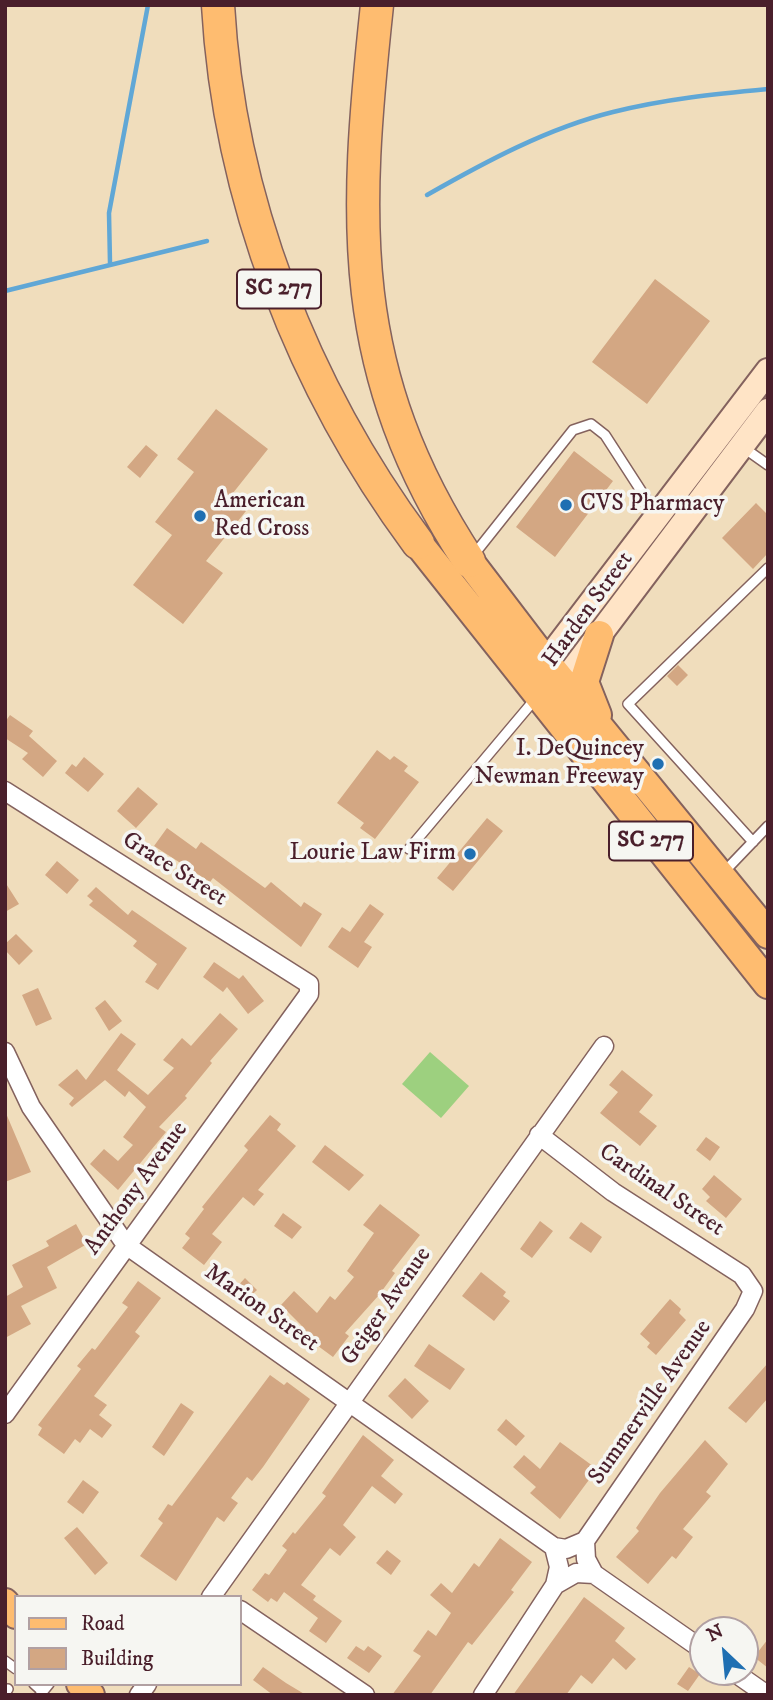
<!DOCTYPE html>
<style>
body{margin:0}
#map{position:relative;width:773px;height:1700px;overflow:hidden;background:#f0ddbc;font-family:"IM FELL DW Pica",serif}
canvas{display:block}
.frame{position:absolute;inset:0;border:7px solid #4a1f2b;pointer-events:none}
.legend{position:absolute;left:14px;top:1595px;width:228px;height:91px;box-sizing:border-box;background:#f6f6f2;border:2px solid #b1a0a2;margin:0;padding:9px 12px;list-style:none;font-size:21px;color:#4a1f2b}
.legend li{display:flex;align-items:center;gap:14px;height:35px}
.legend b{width:35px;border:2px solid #b1a0a2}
.north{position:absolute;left:689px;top:1616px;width:70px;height:70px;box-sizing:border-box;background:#f6f6f2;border:2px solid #b1a0a2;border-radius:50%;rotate:334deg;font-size:19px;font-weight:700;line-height:28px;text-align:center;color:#4a1f2b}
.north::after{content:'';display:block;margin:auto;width:24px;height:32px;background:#1f6fb2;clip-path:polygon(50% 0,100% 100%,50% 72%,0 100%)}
</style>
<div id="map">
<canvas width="773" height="1700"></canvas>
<div class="frame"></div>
<ul class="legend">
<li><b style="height:9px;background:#febc70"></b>Road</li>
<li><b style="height:19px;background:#d3a783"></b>Building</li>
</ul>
<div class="north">N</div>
</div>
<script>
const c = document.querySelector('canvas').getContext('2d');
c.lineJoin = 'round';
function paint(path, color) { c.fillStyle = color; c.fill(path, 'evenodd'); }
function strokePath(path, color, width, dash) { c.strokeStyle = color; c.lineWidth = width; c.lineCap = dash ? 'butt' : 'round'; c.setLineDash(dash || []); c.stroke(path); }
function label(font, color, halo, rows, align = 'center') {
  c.font = font + ' "IM FELL DW Pica",serif'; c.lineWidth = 7; c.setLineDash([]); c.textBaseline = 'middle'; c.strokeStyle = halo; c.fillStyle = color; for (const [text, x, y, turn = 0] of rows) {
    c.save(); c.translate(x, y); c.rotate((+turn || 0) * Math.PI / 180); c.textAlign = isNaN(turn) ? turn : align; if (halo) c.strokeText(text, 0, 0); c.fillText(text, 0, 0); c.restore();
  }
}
const green = new Path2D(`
 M430,1052L469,1086L441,1118L402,1084Z`);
const stream = new Path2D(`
 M427,195C485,162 548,128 613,112C665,99 715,94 768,89
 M110,263L109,213L148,5
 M5,291L207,241`);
const building = new Path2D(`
 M655,279L710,321L647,404L592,362Z
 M216,409L268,449L229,498L246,511L206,561L223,573L183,624L133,585L172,535L155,522L194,472L177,459Z
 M146,445L158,455L140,478L127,467Z
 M574,451L613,481L555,557L516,527Z
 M756,503L768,515V553L753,569L722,538Z
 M678,665L688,675L677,686L667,676Z
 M10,715L33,731L29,736L57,761L43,777L22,759L28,753L5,738V722Z
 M377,750L390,760L394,756L408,766L404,771L419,782L375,839L360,828L364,823L337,803Z
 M84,757L104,774L88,792L65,773L72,764L76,767Z
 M138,787L158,804L136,828L117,811Z
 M487,818L503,831L453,891L437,878Z
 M167,828L196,849L201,842L265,888L271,882L301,907L304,902L322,914L301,947L213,878L210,882L154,846Z
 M57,861L79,880L67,894L45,875Z
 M5,882L19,904L5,912Z
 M96,887L128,915L132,910L187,948L158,990L145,982L157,964L133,946L137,941L89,905L93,901L87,896Z
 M370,904L384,914L364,942L372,947L358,968L328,947L342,927L350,932Z
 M16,934L33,951L19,965L5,950V944Z
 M214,962L239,979L243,975L264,1001L248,1014L227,987L223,992L203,977Z
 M38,988L52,1019L36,1026L22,995Z
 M105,1000L122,1021L109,1031L95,1008Z
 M220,1013L238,1029L210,1061L212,1063L185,1096L187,1098L159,1127L166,1132L118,1190L90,1164L104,1149L118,1161L133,1145L123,1137L146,1107L129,1091L125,1097L105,1080L72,1107L69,1104L74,1098L58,1085L77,1069L86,1080L121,1033L136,1044L117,1070L148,1095L174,1068L163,1060L182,1038L191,1046Z
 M622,1070L653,1095L639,1112L657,1126L640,1146L600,1113L618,1092L609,1085Z
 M5,1111L31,1172L5,1182Z
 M270,1115L281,1124L277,1130L296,1146L258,1190L264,1194L254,1206L243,1197L212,1234L222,1242L204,1265L182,1248L190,1238L185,1234L204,1209L202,1207L248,1150L244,1146Z
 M706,1137L720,1147L710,1161L696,1150Z
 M325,1145L364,1175L349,1191L312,1162Z
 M714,1175L742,1199L726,1218L706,1201L710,1197L702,1189Z
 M380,1204L420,1235L392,1271L395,1273L379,1295L345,1333L349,1336L333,1357L299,1332L303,1327L281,1305L294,1291L317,1313L330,1296L335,1300L354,1277L347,1271L374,1233L363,1225Z
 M283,1213L302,1227L292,1239L274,1226Z
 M540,1221L553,1231L532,1258L520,1249Z
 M581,1222L602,1237L591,1253L569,1238Z
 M76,1224L87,1244L47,1267L57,1288L21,1306L31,1324L5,1338V1297L23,1287L12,1265L49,1246L46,1241Z
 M481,1272L506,1292L503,1296L510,1301L494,1321L462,1296Z
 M245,1278L257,1290L245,1301L234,1290Z
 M138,1281L161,1298L135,1332L140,1336L94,1396L107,1405L99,1415L112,1425L102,1438L90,1429L80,1443L75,1439L64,1454L38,1435L42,1428L38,1425L81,1369L77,1366L92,1348L95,1350L128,1307L122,1303Z
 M670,1299L681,1309L679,1313L686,1320L656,1355L647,1347L650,1343L640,1334Z
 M429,1344L465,1369L450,1390L414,1366Z
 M768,1363V1398L746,1423L728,1408Z
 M270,1375L284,1385L287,1382L310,1399L263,1467L252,1481L247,1477L231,1498L238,1503L224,1522L217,1517L176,1581L140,1556L163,1523L158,1519L168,1504L172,1506Z
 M405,1378L429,1401L412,1419L388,1396Z
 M181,1403L194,1412L164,1456L152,1447Z
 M506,1419L525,1436L516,1446L497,1430Z
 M363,1435L394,1460L381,1476L403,1494L395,1504L372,1486L343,1525L356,1537L340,1556L330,1548L301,1585L316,1596L313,1600L342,1621L326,1643L309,1631L318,1618L284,1592L277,1602L271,1598L268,1602L252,1590L265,1573L269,1575L287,1550L282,1546L293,1532L295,1534L326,1496L322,1493Z
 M705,1440L728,1464L706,1492L711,1496L683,1529L693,1537L676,1559L672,1556L648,1584L616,1557L639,1531L636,1528L660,1493Z
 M560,1442L597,1469L560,1519L530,1493L536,1487L513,1467L524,1455L540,1469Z
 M83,1480L99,1492L83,1514L67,1502Z
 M77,1527L108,1563L95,1575L64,1538Z
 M500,1538L532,1562L511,1590L514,1592L472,1645L468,1642L430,1695H392L421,1656L413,1651L428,1630L436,1636L451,1613L430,1595L441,1583L452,1593L474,1563L479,1567Z
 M387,1550L401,1561L391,1575L376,1563Z
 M584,1597L625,1628L615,1641L636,1659L626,1670L613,1658L592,1684L581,1675L566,1695H513Z
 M768,1639V1668L754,1657Z
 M356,1646L364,1651L368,1646L382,1656L369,1673L347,1658Z
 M263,1667L286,1683L306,1695H273L253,1680Z
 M689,1667L700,1674L688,1691L677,1684Z`);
const service = new Path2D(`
 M744,448L768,465
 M472,557L573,430L591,424L605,435L656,514
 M753,842L628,704L768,568
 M409,849L536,698
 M723,873L768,826
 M5,1661L16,1669
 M34,1684L43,1692
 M5,1693L8,1689
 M40,1695L49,1684`);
const minor = new Path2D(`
 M5,791L309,984V994L5,1414
 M5,1052L31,1107L126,1245L554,1547L566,1549L585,1541
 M539,1135L613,1192L742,1275L753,1291L745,1309L585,1541L586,1559L594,1574
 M555,1585L576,1573L594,1574L703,1650
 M211,1597L604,1046
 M240,1610L365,1695
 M734,1672L767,1695
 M139,1695L147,1684
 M483,1695L555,1585L559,1567L554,1547`);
const secondary = new Path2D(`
 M542,680L546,662L768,371
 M546,691L563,683L768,411`);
const primary = new Path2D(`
 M5,1602L16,1615
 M80,1684L91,1695`);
const trunk = new Path2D(`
 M418,543L768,984
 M469,561L546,662L768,934
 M597,715L584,682L599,635`);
const motorway = new Path2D(`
 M218,5C229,199 303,388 418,543
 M377,5C354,220 345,372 469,561`);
const markers = [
 [566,505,7,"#1f6fb2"],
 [200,516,7,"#1f6fb2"],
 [658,764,7,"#1f6fb2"],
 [470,854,7,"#1f6fb2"]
];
const shields = [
 [279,289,84],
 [651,841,84]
];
const shieldNames = [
 ["SC 277",279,289],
 ["SC 277",651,841]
];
const poiNames = [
 ["American",214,502],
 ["Red Cross",214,530],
 ["CVS Pharmacy",580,505],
 ["I. DeQuincey",644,750,"right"],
 ["Newman Freeway",644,778,"right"],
 ["Lourie Law Firm",456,854,"right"]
];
const streetNames = [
 ["Harden Street",589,610,-54],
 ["Grace Street",174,870,32],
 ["Anthony Avenue",137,1189,-54],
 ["Cardinal Street",661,1191,34],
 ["Geiger Avenue",387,1307,-55],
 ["Marion Street",261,1309,35],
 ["Summerville Avenue",651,1403,-55]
];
paint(green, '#9dd07f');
strokePath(stream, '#60a7d6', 4.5);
paint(building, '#d3a783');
strokePath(service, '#84625e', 12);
strokePath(minor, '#84625e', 21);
strokePath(secondary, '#84625e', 28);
strokePath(primary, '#84625e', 30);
strokePath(trunk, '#84625e', 32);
strokePath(motorway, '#84625e', 35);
strokePath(service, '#fff', 9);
strokePath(minor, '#fff', 18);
strokePath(secondary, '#ffe4c6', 24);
strokePath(primary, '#febc70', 26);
strokePath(trunk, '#febc70', 28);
strokePath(motorway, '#febc70', 32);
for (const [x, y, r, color] of markers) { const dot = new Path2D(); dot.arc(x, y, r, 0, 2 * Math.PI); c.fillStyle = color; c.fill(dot); strokePath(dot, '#f6f6f2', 2.5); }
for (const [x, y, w] of shields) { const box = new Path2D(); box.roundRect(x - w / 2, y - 19.5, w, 39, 5); c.fillStyle = '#f6f6f2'; c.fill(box); strokePath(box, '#4a1f2b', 2); }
label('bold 23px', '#4a1f2b', null, shieldNames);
label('24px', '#4a1f2b', '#f6f6f2', poiNames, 'left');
label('24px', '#4a1f2b', '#f6f6f2', streetNames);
</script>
